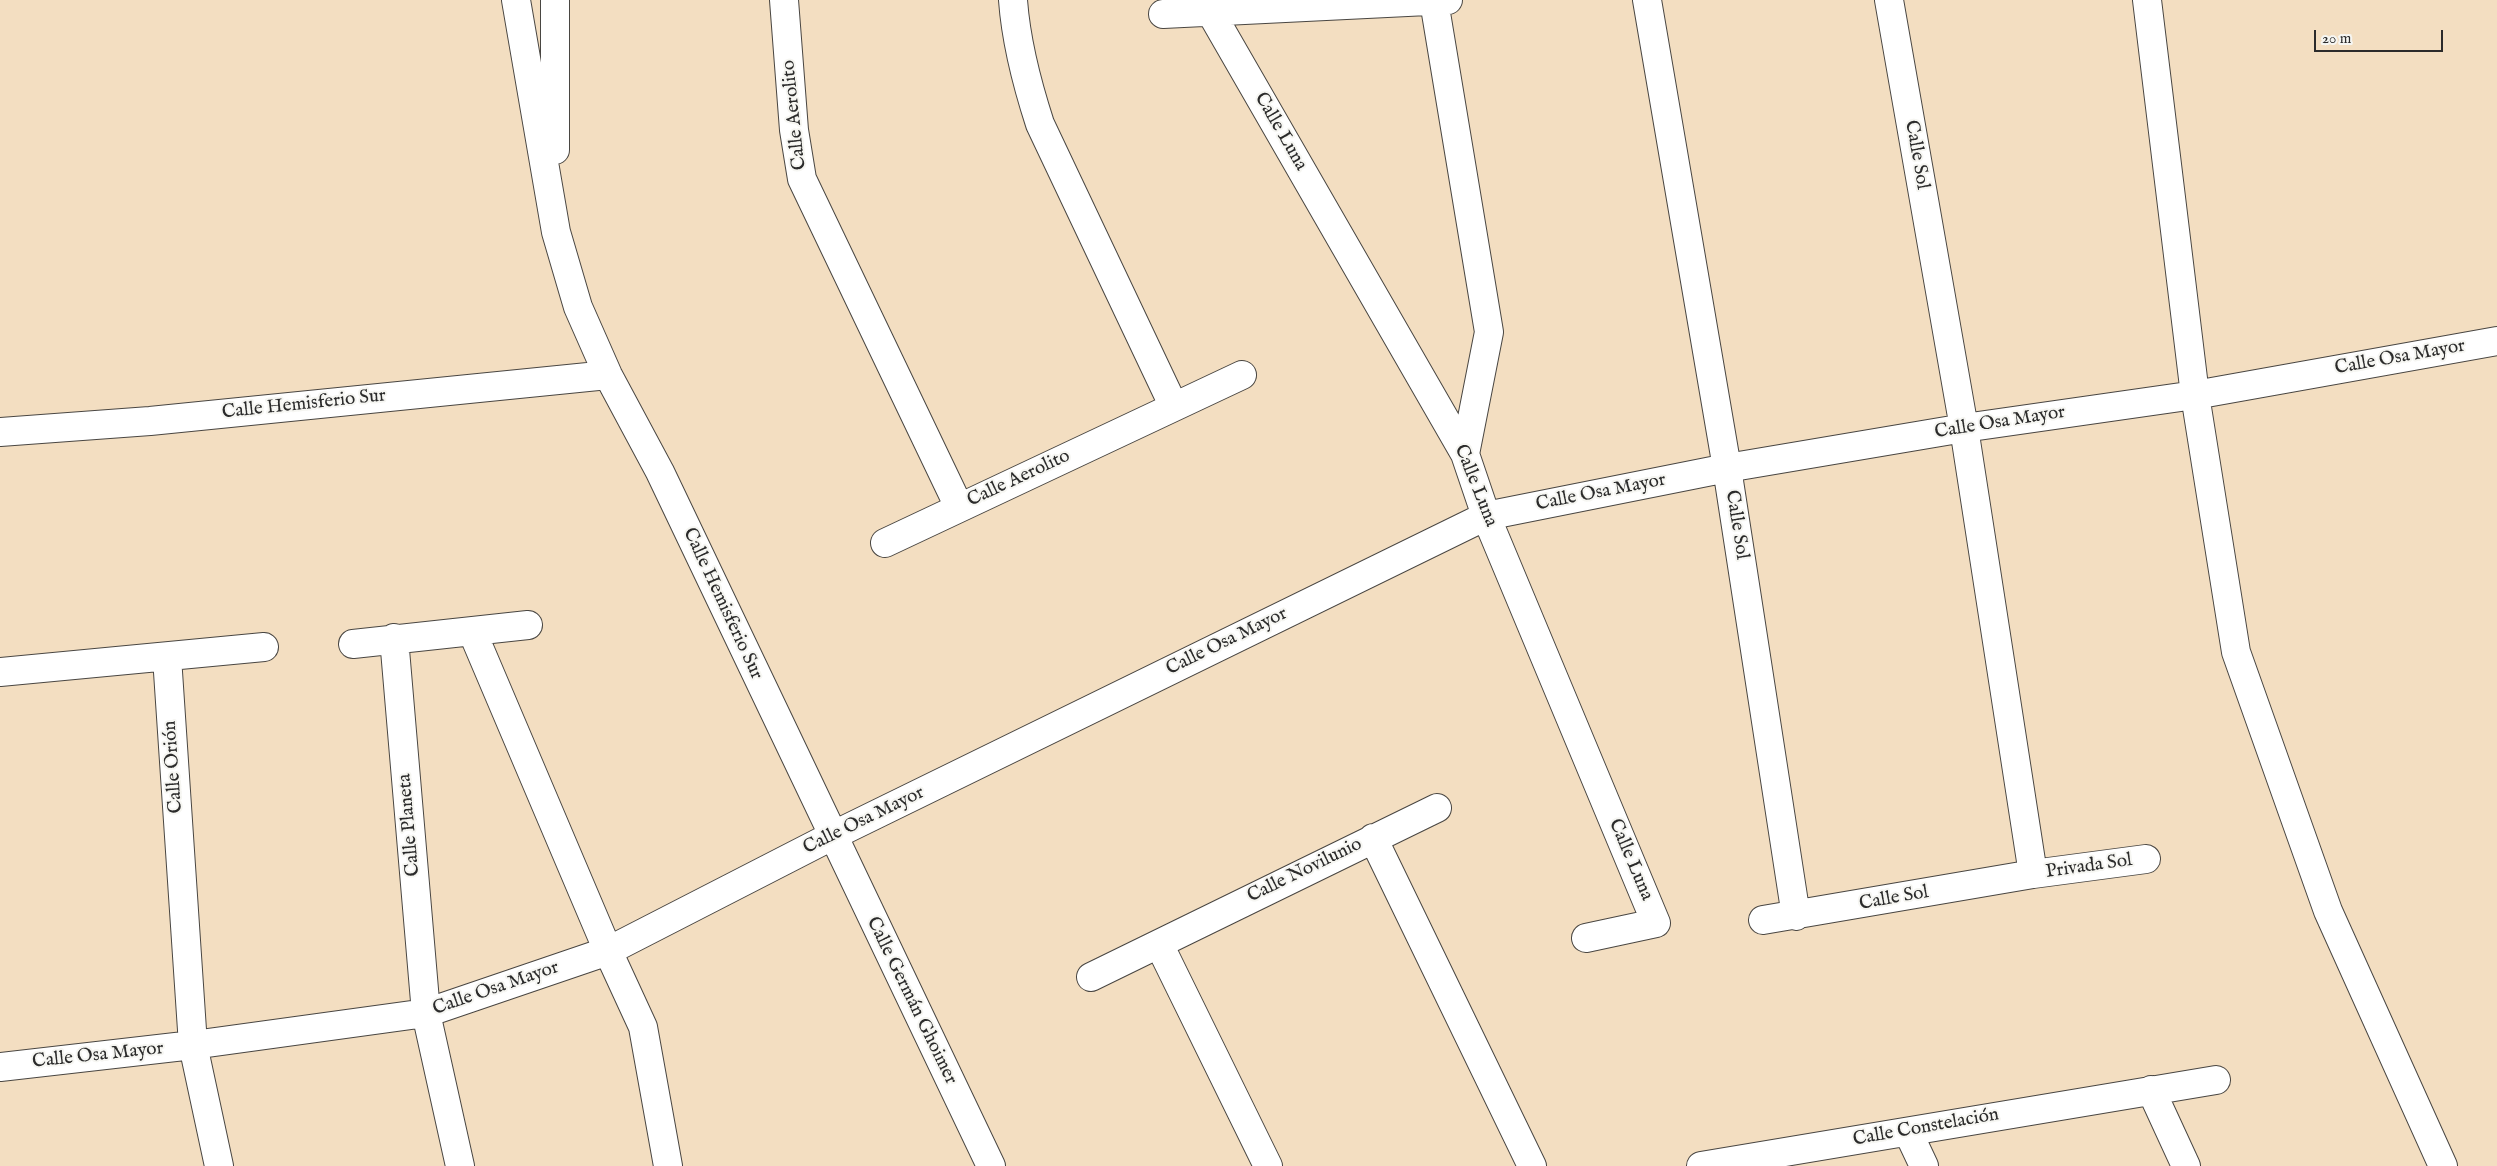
<!DOCTYPE html>
<meta charset="utf-8">
<style>
body{margin:0}
#map{position:relative;width:2497px;height:1166px;overflow:hidden;background:#f3dec1;font-family:"IM FELL English",serif}
canvas{display:block}
.scale{position:absolute;left:2314px;top:30px;width:129px;height:22px;box-sizing:border-box;border:2px solid #2b2b2b;border-top:0;padding-left:6px;font-size:15px;line-height:18px;white-space:nowrap;color:#2b2b2b;-webkit-text-stroke:4px #f6f6f2;paint-order:stroke}
</style>
<div id="map">
<canvas width="2497" height="1166"></canvas>
<div class="scale">20 m</div>
</div>
<script>
const c = document.querySelector('canvas').getContext('2d');
c.lineJoin = 'round';
function strokePath(path, color, width, dash) { c.strokeStyle = color; c.lineWidth = width; c.lineCap = dash ? 'butt' : 'round'; c.setLineDash(dash || []); c.stroke(path); }
function label(font, color, halo, rows, align = 'center') {
  c.font = font + ' "IM FELL English",serif'; c.lineWidth = 4; c.setLineDash([]); c.textBaseline = 'middle'; c.strokeStyle = halo; c.fillStyle = color; for (const [text, x, y, turn = 0] of rows) {
    c.save(); c.translate(x, y); c.rotate((+turn || 0) * Math.PI / 180); c.textAlign = isNaN(turn) ? turn : align; if (halo) c.strokeText(text, 0, 0); c.fillText(text, 0, 0); c.restore();
  }
}
const minor = new Path2D(`
 M516,0L556,232L578,307L608,375L660,472L991,1166
 M784,0L794,130L802,179L959,507
 M1013,0C1016,42 1027,84 1040,124L1174,407
 M1647,0L1727,468L1796,916
 M1889,0L1964,428L2033,874
 M2147,0L2195,395L2236,652L2328,911L2443,1166
 M1434,1L1489,332L1465,454
 M1210,11L1465,454L1486,516L1656,923L1586,938
 M1163,14L1448,0
 M555,150V0
 M0,432L150,421L608,375
 M885,543L1242,375
 M472,631L608,951L643,1027L668,1166
 M394,638L426,1013L460,1166
 M353,644L528,625
 M167,657L193,1045L219,1166
 M0,672L264,647
 M1373,838L1532,1166
 M1763,920L2033,874L2146,859
 M1159,944L1268,1166
 M1091,977L1437,808
 M0,1067L193,1045L426,1013L608,951L832,836L1486,516L1727,468L1964,428L2195,395L2497,341
 M2151,1090L2186,1166
 M1908,1132L1924,1166
 M1701,1166L2216,1080`);
const streetNames = [
 ["Calle Aerolito",795,115,-96],
 ["Calle Luna",1280,132,60],
 ["Calle Sol",1916,155,80],
 ["Calle Osa Mayor",2400,358,-10],
 ["Calle Hemisferio Sur",304,405,-6],
 ["Calle Osa Mayor",2000,423,-9],
 ["Calle Aerolito",1019,479,-25],
 ["Calle Luna",1475,486,68],
 ["Calle Osa Mayor",1601,493,-11],
 ["Calle Sol",1736,525,81],
 ["Calle Hemisferio Sur",722,604,65],
 ["Calle Osa Mayor",1227,642,-26],
 ["Calle Orión",174,767,-94],
 ["Calle Osa Mayor",864,821,-26],
 ["Calle Planeta",410,825,-95],
 ["Calle Luna",1630,860,67],
 ["Privada Sol",2089,867,-8],
 ["Calle Novilunio",1305,871,-26],
 ["Calle Sol",1894,899,-10],
 ["Calle Osa Mayor",496,989,-19],
 ["Calle Germán Ghoimer",911,1001,64],
 ["Calle Osa Mayor",98,1056,-6],
 ["Calle Constelación",1926,1128,-10]
];
strokePath(minor, '#494642', 30);
strokePath(minor, '#fff', 28);
label('19px', '#2b2b2b', '#f6f6f2', streetNames);
</script>
